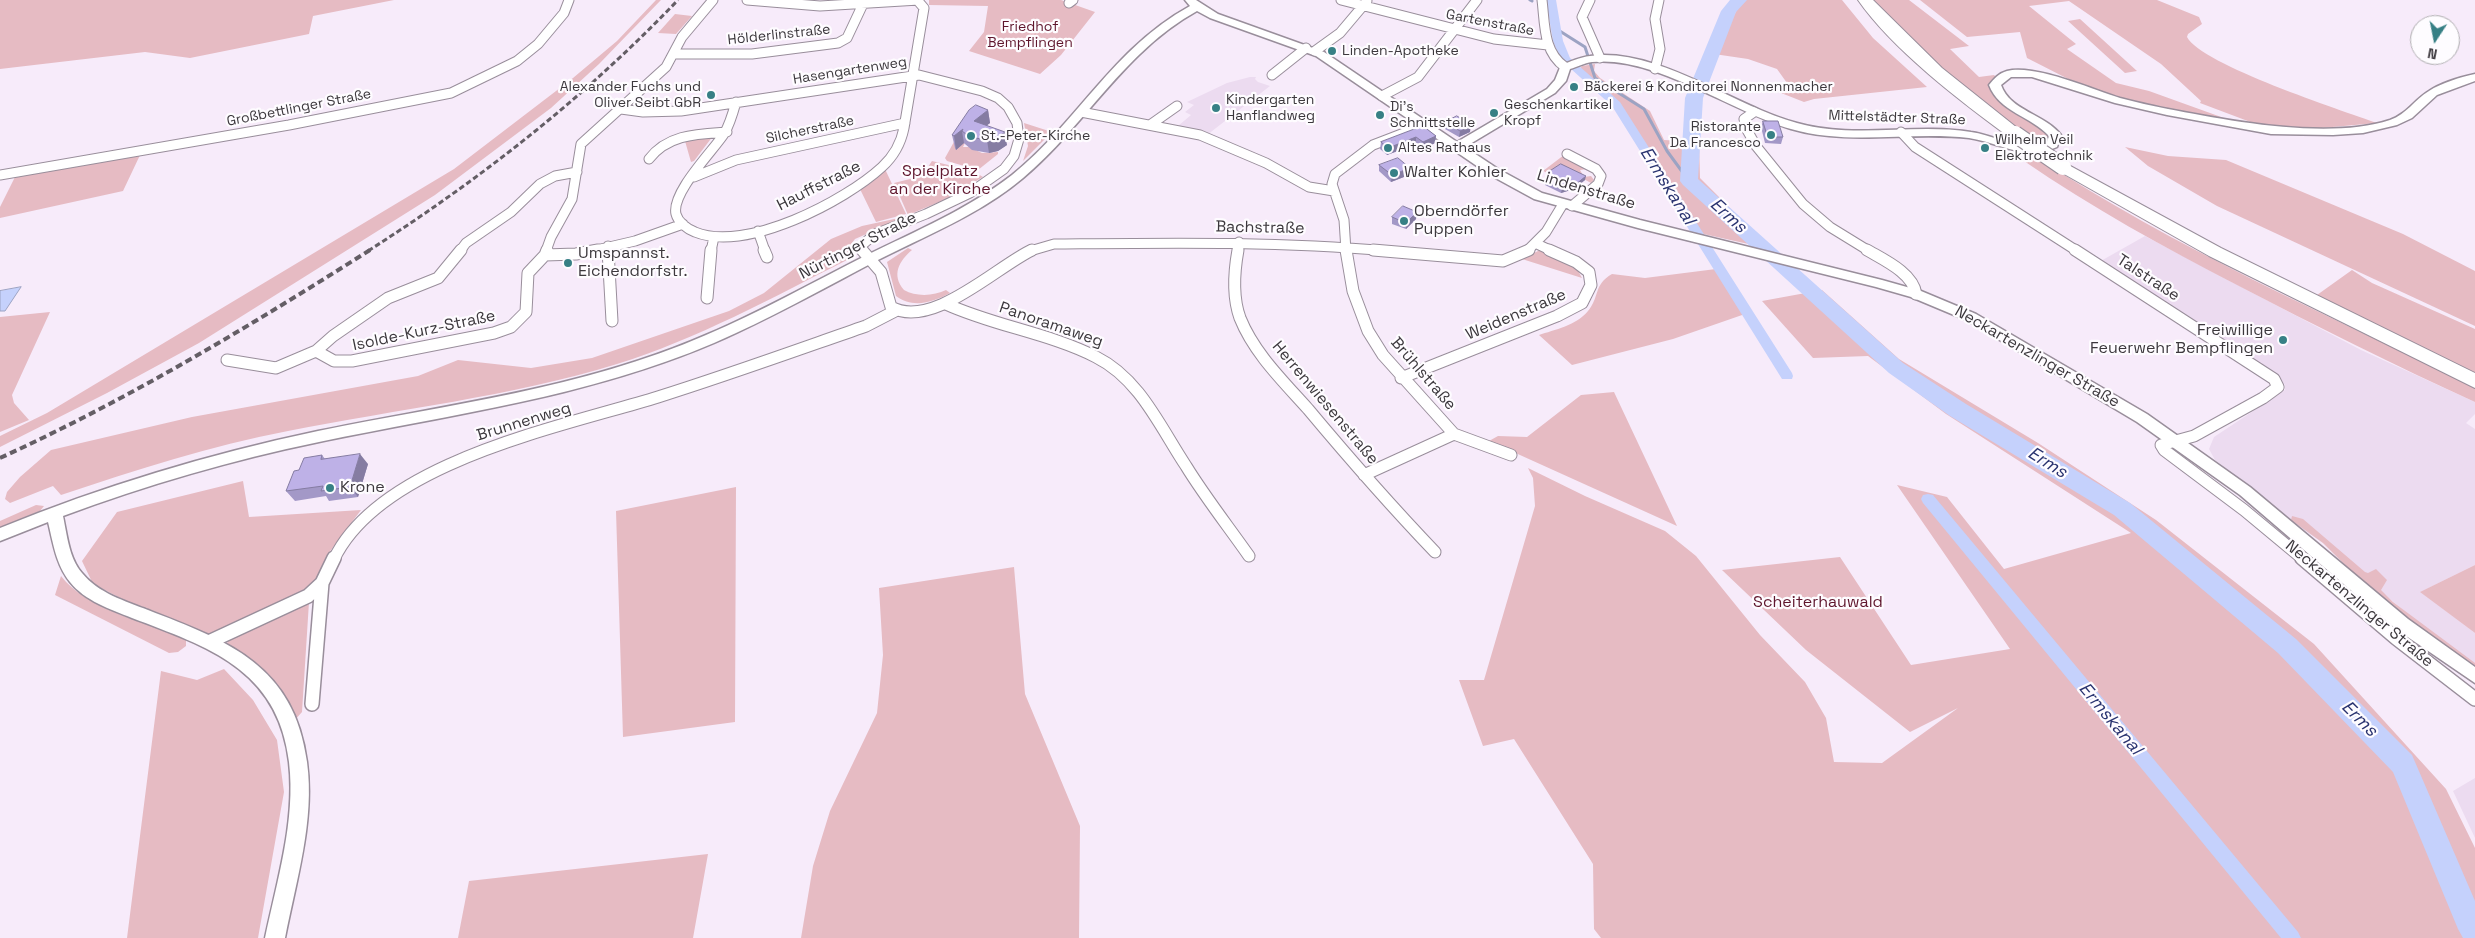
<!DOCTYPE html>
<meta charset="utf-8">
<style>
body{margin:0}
#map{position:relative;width:2475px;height:938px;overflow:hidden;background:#f7ebfa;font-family:"Space Grotesk",sans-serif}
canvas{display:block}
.north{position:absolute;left:2410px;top:15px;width:50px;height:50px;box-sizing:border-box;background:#fefcff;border:1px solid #b0aeb1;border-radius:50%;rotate:191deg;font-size:14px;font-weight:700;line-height:20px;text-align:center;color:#3c383d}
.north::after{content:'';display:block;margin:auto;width:18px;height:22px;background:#378085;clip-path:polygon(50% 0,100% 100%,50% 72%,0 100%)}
</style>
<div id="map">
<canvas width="2475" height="938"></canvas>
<div class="north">N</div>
</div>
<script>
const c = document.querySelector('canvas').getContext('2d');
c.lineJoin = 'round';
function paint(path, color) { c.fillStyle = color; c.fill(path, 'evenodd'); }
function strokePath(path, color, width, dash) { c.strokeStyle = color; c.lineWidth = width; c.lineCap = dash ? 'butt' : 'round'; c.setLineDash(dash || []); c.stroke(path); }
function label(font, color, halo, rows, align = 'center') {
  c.font = font + ' "Space Grotesk",sans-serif'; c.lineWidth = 4.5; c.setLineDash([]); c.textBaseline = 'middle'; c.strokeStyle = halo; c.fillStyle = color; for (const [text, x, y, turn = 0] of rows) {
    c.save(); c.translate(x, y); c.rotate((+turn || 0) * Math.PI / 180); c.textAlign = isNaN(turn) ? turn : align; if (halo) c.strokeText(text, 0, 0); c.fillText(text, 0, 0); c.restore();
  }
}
const built = new Path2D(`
 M1250,77H1256L1255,79L1258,82L1270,86L1207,135L1178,126L1191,115L1185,112L1194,105L1187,102L1227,83Z
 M2145,236L2361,350L2475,402V414L2466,423L2475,429V565L2421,592L2475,633V670L2323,543L2298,526L2215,460L2209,449L2214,437L2285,390V385L2281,380L2099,262Z
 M2475,778V838L2453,791Z`);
const green = new Path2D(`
 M0,0H394L313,16L309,34L190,58L145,52L0,69Z
 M656,0H661L599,64L551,108L435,195L199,343L107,393L0,447V436L47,413L454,169L573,78L617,41Z
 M929,0H1061L1095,12L1061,55L1040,74L969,51L984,32L988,6L929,5Z
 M1742,0H1842L1873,38L1927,87L1814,99L1804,102L1776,91L1787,83L1777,69L1748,59L1714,54Z
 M1871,0H1909L1969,46L1950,49L1979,77L1994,75L1996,77L1990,86C2000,114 2036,114 2050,138L2043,147C1978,108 1925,52 1871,0Z
 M1920,0H2157L2199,17L2202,24L2188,34L2187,37C2202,65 2341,110 2377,123L2310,129L2261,126L2200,103L2201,101L2161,64L2069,1L2029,6L2076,44L2067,49L2116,83L2149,91L2235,122L2118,98L2080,85L2027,58L2020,32L1967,37Z
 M675,14L692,16L676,34L658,33Z
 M2080,19L2137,71L2125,73L2068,21Z
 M1595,64L1594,71L1600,78L1650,111L1664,140L1699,142L1700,178L1771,249L1699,233L1619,105L1579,70L1582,66Z
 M1024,123L1052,132L1023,161L1028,146Z
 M713,136L694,161L691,162L685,141L690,137Z
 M955,140L966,141L963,147H969L982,153L998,152V154L978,170L947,161L945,158Z
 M2125,147L2168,156L2226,160L2403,234L2475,271V326L2217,206L2148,166Z
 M141,153L123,191L0,218V207L16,175Z
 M1564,155L1587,169L1580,170L1584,177L1591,176L1594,180L1591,183L1560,166L1550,174L1543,171Z
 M2036,157C2175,248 2327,315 2475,387V402C2394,365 2316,326 2237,285C2164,247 2092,208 2024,161Z
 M932,161L973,171L983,177L944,200L908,215L894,183L922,176Z
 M885,169L906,214L876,222L860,189Z
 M908,216L855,239L848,248L847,260C772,298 697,339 617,364C510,397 398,409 288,431C210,446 136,470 61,495L53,486L10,503L5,499L7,492L20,477L51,450L192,417L418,376L458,360L531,368L592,358L729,311L764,293L831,239L862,226Z
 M908,248L912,250C899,261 891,275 904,290C916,297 934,296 946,290L950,293C934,302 913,309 896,296L887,262Z
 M1540,250L1576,267L1582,278L1522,259Z
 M1716,269L1745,314L1673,339L1572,365L1539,335C1554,330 1577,325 1588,311C1600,297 1593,285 1612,274L1645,278Z
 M2352,270L2372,283L2475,329V378L2317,295Z
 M1822,290L1899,359L2038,443L2156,520L2314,644L2446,789L2475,848V938H1601L1594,929L1593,864L1514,739L1483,746L1459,680H1484L1535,506L1533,478L1528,468L1585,496L1665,531L1696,556L1760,635L1805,682L1826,718L1834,762L1882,763L1958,708L1910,732L1806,650L1722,570L1840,557L1911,665L2010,649L1897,485L1947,497L2004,569L2131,533L1946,414L1868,356L1813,358L1762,301Z
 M50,312L12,395L14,403L29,420L0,432V317Z
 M1614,392L1677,526L1489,441L1498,436L1527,437L1581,395Z
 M243,481L249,517L361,510L328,554L315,583L298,598L221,633L206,634L132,604L93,584L82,561L117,512Z
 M736,487L735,722L623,737L616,511Z
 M36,505L44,506L40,511L0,528V521Z
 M2292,516L2303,519L2365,572L2368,573L2376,569L2387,580L2381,590L2393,602L2475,663V670L2366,586L2323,543L2291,520Z
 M2475,565V633L2420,592Z
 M1014,567L1025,694L1080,826L1079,938H801L813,866L830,811L877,713L883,655L879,588Z
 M61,576C86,609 147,623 186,638V646L178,652L169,653L55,595Z
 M309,602L302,712L294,721L226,645L230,638Z
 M224,669L253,700L277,740L284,792L258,938H127L161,671L197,680Z
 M708,854L693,938H458L469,881Z`);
const water = new Path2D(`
 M21,287L5,311H0V291Z`);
const stream = new Path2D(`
 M1530,0L1532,1
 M1555,28L1585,47L1595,78L1644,109L1667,151L1689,181`);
const canal = new Path2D(`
 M1546,0H1556L1563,41L1570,58L1620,102L1792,373L1793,376L1792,379H1782L1612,106L1560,59L1553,41Z
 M1928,494L1933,495L2298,932L2301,938H2281L1923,503L1921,499L1923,495Z`);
const river = new Path2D(`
 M1730,0H1747L1736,12L1703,98L1698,179L1903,363L1966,404L2130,503L2296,639L2412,755L2475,901V938H2463L2458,929L2393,772L2278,653L2114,515L1950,416L1889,373L1683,185L1680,181L1685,98L1721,11Z`);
const minorFar2 = new Path2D(`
 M747,0L820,6L919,0
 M1341,0L1494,39L1548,45
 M1542,0C1545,24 1543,52 1565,67
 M1590,0L1582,17L1600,58
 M1069,3L1073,0
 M1315,51L1340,33L1367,1
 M674,54H752L838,43L847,38L863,4
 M1655,69L1660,49L1655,19L1659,0
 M1272,75L1306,48
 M1382,96L1418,77L1477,0
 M736,102C733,113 730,124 724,134C712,152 671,193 676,214C678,222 687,229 695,232C746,253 845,201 882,167C894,156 901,143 904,128L924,8L918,1
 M621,109L643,112L681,111L919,75L982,91L998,98L1008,107L1017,123L1019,139L1014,156L1004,169L970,193L926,214L875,234L862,245L863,251
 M1081,112L1200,135L1266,163L1309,187L1334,191
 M1754,112L1744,119L1747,130L1756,146L1803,204L1830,227L1869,251
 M1150,125L1177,106
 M1901,132L1915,147L2077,251
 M1567,154L1596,169L1601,176L1598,184L1572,206
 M649,159C668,134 698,134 727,132
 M0,175L289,125L451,93L517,61L538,44L564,13L569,0
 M694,177L736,160L905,123
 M758,231L765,251
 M1537,244L1552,251
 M608,246V251
 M460,251L466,243L511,212L540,184L555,176L577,172
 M546,251L551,237L572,199L581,144L666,67L682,37L713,0
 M592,251L635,241L683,224
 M711,251L714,237
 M1030,251L1054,244C1166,243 1276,241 1387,251
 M1238,251L1239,242
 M1346,251L1344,220L1332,184L1335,174L1373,145L1425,125
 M1527,251L1546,232L1563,204`);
const minorFar1 = new Path2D(`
 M608,250L612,321
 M764,250L767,257
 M862,250L881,272L891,307C932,330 996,267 1032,250
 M1238,250C1234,272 1232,296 1240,318C1254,353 1283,381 1308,409C1349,458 1391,506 1435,552
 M1346,250L1353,291L1368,331L1383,355L1454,434L1511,455
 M1373,250L1503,261L1529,250
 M1867,250C1884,260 1913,273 1916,294
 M2075,250L2274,379L2278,387L2263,398L2194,436L2161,445L2164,450L2244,510L2303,559
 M545,255L576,254L598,250
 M707,298L711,250
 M946,304C994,326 1049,333 1096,357C1140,379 1160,427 1186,466C1205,497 1228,526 1249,556
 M316,351L334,361H352L494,333L511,327L526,312L528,273L545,255L547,250
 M227,360L276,368L316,351L333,336L388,298L438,278L461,250
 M1401,378L1557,316L1582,303L1591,285L1589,272L1576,262L1549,250
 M1364,475L1454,434
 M334,559C381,462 561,427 658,397C728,375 797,350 866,326L897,310`);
const minor = new Path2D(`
 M2302,558L2396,638L2475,699
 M211,641L308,596L322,583L334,558
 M312,704L322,583`);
const tertiary = new Path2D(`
 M1185,0H1196L1218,14L1324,52L1457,142L1547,89L1555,80L1561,65C1570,62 1580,57 1590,56C1658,47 1733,106 1797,123C1853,139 1914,123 1971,132C1996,135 2023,154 2047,142L2049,136C2031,116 1999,112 1989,85C1994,79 1999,73 2007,71C2035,64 2091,89 2120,98C2136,102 2152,106 2168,109C2230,121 2329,140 2390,120C2407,114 2414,100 2429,91C2441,83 2461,77 2475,74V81L2437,95L2412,118L2397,125L2363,133L2333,135L2271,134L2167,115L2115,103L2032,77H2011L2001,85C2010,111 2045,114 2061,135L2057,147C2026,162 2001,143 1969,138C1911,131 1849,146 1791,129C1732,112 1654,55 1592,62C1584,63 1577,67 1570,69L1566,81L1555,93L1465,147L1498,169L1542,193L1640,220L1882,280L1921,291L1976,314L2147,414L2250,487L2408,619L2475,667V683L2396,629L2240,495L2137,422L1966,320L1911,297L1876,287L1638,228L1534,199L1490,175L1316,56L1210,18L1197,11C1123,52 1086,125 1023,178C979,215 925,236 874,262C821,290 769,319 714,343C588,397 453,414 319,442C232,460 146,485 63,516C67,535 69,558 82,573C98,593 125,601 148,610C228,641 294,665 307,762C315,820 296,881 285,938H265C277,881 296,820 289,762C278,669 208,647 132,618C110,609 85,601 70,582C56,565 53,542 48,522L0,541V528C103,486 209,454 318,431C449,404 582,389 706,335C761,312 813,282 867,255C916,231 968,209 1012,175C1078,122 1113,48 1190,6Z`);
const trunk = new Path2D(`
 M1858,0H1873L1942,68L2021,131L2023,134L2021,137H2009C1960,101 1893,50 1858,0Z
 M2063,162L2221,248L2475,373V388L2209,256L2057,170L2055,167L2057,164Z`);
const railFar1 = new Path2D(`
 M368,251C482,178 584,98 678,0`);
const rail = new Path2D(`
 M0,458C129,399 250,326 370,250`);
const trunkBridge = new Path2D(`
 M2015,134L2063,167`);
const wall = new Path2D(`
 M988,110L990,123L987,125L1007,145L998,151L989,153L972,150L965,144L964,143L956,150L955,148L952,135Z
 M1763,121L1783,137L1781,144L1765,143L1761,127Z
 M1446,122L1470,132L1459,137L1445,129Z
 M1423,126L1436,136L1435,143L1423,149L1416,144L1387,155L1380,149L1381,142Z
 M1379,165L1409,175L1391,182L1379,171Z
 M1547,173L1585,180L1574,189L1561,193L1545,185Z
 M1417,212L1416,219L1406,229L1392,224V217Z
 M322,455L325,459L368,464L358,497L329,501L326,496L295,501L286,491L299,470Z`);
const shadedWall = new Path2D(`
 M988,110L990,123L976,134L974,121Z
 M1471,125L1470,132L1459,137L1460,131Z
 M963,129L962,131L964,143L956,150L954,136Z
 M1005,132L1007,145L998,151L989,153L987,140Z
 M1436,136L1435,143L1423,149V142Z
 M1416,137V144L1387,155L1388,148Z
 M1410,168L1409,175L1391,182L1392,175Z
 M1586,176L1585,180L1574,189L1561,193L1562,189Z
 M1417,212L1416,219L1406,229V223Z
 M360,454L368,464L358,497L350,487Z`);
const building = new Path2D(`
 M976,105L988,110L974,121L1005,132L996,138L987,140L970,137L962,131L963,129L954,136L952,135L969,110Z
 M1457,116L1471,125L1460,131L1446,122Z
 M1763,121H1778L1783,137H1768Z
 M1423,126L1436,136L1423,142L1416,137L1388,148L1381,142Z
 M1398,158L1410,168L1392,175L1379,165Z
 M1561,164L1586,176L1575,185L1562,189L1546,182L1547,173Z
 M1403,206L1417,212L1406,223L1392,217Z
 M360,454L350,487L321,491L323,486L286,491L294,471L299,470L304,458L322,455L321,459Z`);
const markers = [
 [1332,51,5,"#378085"],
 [1574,87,5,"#378085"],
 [711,95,5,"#378085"],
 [1216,108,5,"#378085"],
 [1494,113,5,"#378085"],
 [1380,115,5,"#378085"],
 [1771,135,5,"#378085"],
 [971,136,5,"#378085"],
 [1388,148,5,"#378085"],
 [1985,148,5,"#378085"],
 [1394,173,5,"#378085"],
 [1404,221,5,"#378085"],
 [568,263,5,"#378085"],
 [2283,340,5,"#378085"],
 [330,488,5,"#378085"]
];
const farStreetnames = [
 ["Gartenstraße",1490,23,11],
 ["Hölderlinstraße",779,35,-6],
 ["Hasengartenweg",850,71,-9],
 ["Großbettlinger Straße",299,108,-11],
 ["Mittelstädter Straße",1897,118,2],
 ["Silcherstraße",810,130,-12]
];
const farParknames = [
 ["Friedhof",1030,27],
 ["Bempflingen",1030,43]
];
const farPoinames = [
 ["Linden-Apotheke",1342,51],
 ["Alexander Fuchs und",701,87,"right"],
 ["Oliver Seibt GbR",701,103,"right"],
 ["Bäckerei & Konditorei Nonnenmacher",1584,87],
 ["Kindergarten",1226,100],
 ["Hanflandweg",1226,116],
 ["Geschenkartikel",1504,105],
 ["Kropf",1504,121],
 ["Di's",1390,107],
 ["Schnittstelle",1390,123],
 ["Ristorante",1761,127,"right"],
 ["Da Francesco",1761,143,"right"],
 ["St.-Peter-Kirche",981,136],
 ["Wilhelm Veil",1995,140],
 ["Elektrotechnik",1995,156],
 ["Altes Rathaus",1398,148]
];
const parkNames = [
 ["Spielplatz",940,172],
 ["an der Kirche",940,190],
 ["Scheiterhauwald",1818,603]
];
const poiNames = [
 ["Walter Kohler",1404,173],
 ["Oberndörfer",1414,212],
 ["Puppen",1414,230],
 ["Umspannst.",578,254],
 ["Eichendorfstr.",578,272],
 ["Freiwillige",2273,331,"right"],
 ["Feuerwehr Bempflingen",2273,349,"right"],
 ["Krone",340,488]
];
const streetNames = [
 ["Hauffstraße",819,186,-27],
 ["Lindenstraße",1586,190,17],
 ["Bachstraße",1260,228,1],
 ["Nürtinger Straße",858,246,-27],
 ["Talstraße",2148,278,33],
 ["Weidenstraße",1516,315,-23],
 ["Panoramaweg",1051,325,19],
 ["Isolde-Kurz-Straße",424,331,-12],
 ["Neckartenzlinger Straße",2037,357,30],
 ["Brühlstraße",1423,374,49],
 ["Herrenwiesenstraße",1325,403,50],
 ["Brunnenweg",524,422,-17],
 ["Neckartenzlinger Straße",2359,604,40]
];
const waterNames = [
 ["Ermskanal",1667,186,58],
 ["Erms",1728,216,42],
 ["Erms",2047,463,32],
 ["Ermskanal",2110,719,50],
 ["Erms",2359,719,45]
];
paint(built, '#ecdbf0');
paint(green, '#e6bbc3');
paint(water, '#c5d1fc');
strokePath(water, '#9ca3c3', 1);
strokePath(stream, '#9ca3c3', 3);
paint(canal, '#c5d1fc');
paint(river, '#c5d1fc');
strokePath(minorFar2, '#998e9b', 11);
strokePath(minorFar1, '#998e9b', 13);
strokePath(minor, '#998e9b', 16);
strokePath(tertiary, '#998e9b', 3);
strokePath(trunk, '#998e9b', 2);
strokePath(minorFar2, '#fff', 9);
strokePath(minorFar1, '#fff', 11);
strokePath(minor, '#fff', 13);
paint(tertiary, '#fff');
paint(trunk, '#fff');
strokePath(railFar1, '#645e65', 3, [5.5, 3]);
strokePath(rail, '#645e65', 4, [7, 4]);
strokePath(trunkBridge, '#998e9b', 18, []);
strokePath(trunkBridge, '#fff', 16);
paint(wall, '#a398c7');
paint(shadedWall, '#857ca2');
paint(building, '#beb1e7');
strokePath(building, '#857ca2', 1);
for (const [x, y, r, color] of markers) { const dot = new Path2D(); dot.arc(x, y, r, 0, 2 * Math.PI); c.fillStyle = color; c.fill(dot); strokePath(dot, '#fefcff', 2); }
label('14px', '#3c383d', '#fefcff', farStreetnames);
label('14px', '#5f162d', '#fefcff', farParknames);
label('14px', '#3c383d', '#fefcff', farPoinames, 'left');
label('16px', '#5f162d', '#fefcff', parkNames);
label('16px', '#3c383d', '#fefcff', poiNames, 'left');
label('16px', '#3c383d', '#fefcff', streetNames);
label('italic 18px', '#293370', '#fefcff', waterNames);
</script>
